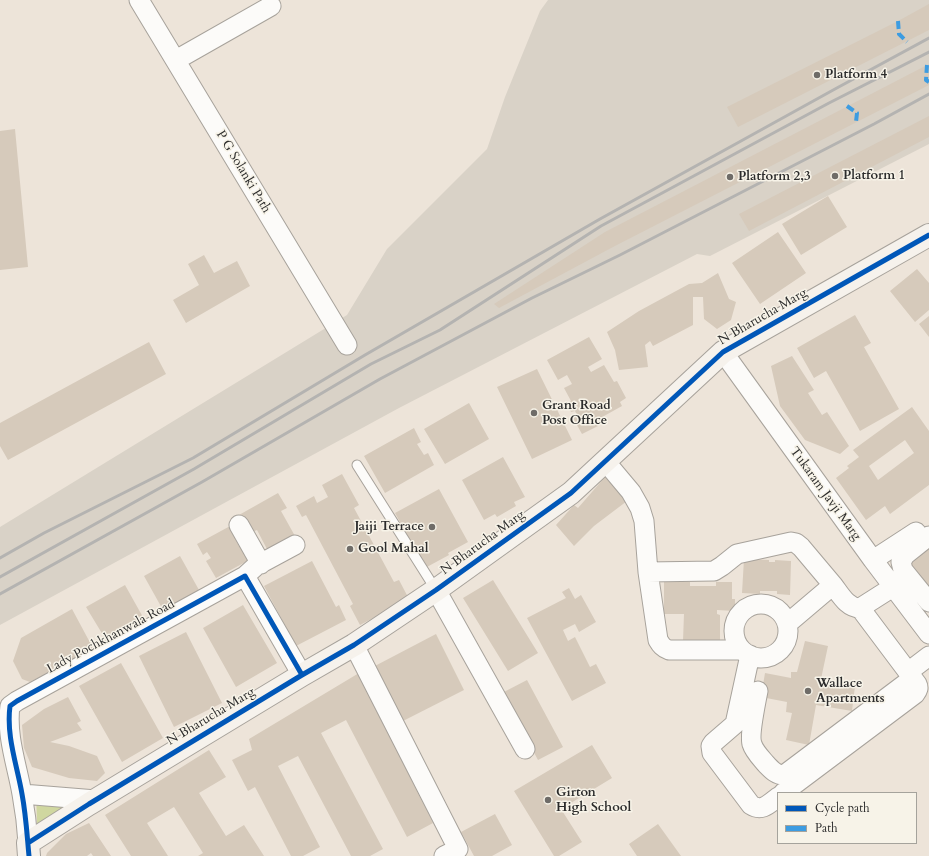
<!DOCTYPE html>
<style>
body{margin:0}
#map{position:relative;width:929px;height:856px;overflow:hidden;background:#ede4d9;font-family:Cardo,serif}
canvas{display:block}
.legend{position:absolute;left:777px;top:792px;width:140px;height:52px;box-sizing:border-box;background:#f7f3e8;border:1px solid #a5a39c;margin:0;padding:5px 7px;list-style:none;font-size:12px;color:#2b2b2b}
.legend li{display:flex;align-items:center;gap:8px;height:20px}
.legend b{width:20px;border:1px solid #a5a39c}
</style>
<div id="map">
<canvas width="929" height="856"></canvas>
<ul class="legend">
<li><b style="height:5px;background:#0057b8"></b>Cycle path</li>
<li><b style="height:5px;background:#3d9ce1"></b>Path</li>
</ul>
</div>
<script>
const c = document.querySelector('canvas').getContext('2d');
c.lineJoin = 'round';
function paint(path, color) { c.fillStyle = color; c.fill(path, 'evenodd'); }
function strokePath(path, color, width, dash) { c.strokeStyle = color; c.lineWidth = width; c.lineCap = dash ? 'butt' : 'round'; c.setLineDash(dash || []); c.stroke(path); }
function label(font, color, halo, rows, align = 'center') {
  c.font = font + ' Cardo,serif'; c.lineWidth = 3; c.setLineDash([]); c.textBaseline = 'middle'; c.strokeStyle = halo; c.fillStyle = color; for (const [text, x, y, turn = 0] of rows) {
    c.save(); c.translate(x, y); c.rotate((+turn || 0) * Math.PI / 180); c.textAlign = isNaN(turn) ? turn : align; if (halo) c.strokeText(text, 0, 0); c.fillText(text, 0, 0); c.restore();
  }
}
const industrial = new Path2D(`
 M548,0H929V144L710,256L697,254L399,408L0,625V527L347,315L387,249L487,149L505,97L540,11Z`);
const green = new Path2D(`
 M36,792L72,802L37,824Z`);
const building = new Path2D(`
 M929,4V30L738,127L727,107L898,21Z
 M929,64V85L613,247L499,308L494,304L605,232Z
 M929,116V137L749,231L739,214Z
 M15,129L28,267L0,270V131Z
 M828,196L847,227L801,255L782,224Z
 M778,232L806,273L760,304L732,263Z
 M204,255L214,273L237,261L250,286L186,323L173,300L199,285L188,264Z
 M917,269L929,283V310L915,322L890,291Z
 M718,273L729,299L736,302L731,320L717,329L704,319L703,297H693V325L653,346L650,341L645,345L648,367L619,370L615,350L607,332L639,311L689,284L702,283Z
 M855,315L871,343L864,347L899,409L860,431L826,371L814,378L797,348Z
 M929,316V337L919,324Z
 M589,337L602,359L588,367L591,372L604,365L614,382L617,381L626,398L620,402L622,406L595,421L598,426L582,434L573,418L577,415L575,411L571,412L567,403L571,401L564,388L572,384L567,375L558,380L547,360Z
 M149,342L166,374L8,460L0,446V423Z
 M792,356L814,390L808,393L822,415L827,412L849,446L840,454L805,440L780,406L771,366Z
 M537,369L572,440L532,459L497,387Z
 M469,403L489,439L445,464L424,429Z
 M912,407L929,431V485L890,514L885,506L866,520L836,478L849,468L847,466L859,457L853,450ZM905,440L914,453L878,480L869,466Z
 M414,428L421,442L417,444L424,455L428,453L434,465L385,493L364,456Z
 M503,457L525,497L514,502L516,506L497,517L495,514L484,520L462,480Z
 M342,474L359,505L354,508L394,582L399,580L409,599L360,625L350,606L353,604L306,515L302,517L296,506L314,496L317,503L328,497L322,485Z
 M605,477L627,501L594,526L574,546L556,525L574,505L578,508Z
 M439,489L468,542L448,553L449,555L425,568L395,513Z
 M278,493L287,508L281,511L295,536L268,551L257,530L250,533L239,515Z
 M232,525L239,537L235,539L239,546L243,544L251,559L216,578L206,561L211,558L207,552L203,555L197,544Z
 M929,540V596L908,563Z
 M180,556L199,590L163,610L144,576Z
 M744,559L769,560V562H775V560L791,561L790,595L777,594V591H760V594L742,593Z
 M312,561L336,607L339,605L346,620L296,646L264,586Z
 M493,580L538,653L508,671L463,598Z
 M664,581L690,582V586H716V582H732V599H735V611L717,610V614L720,615V642L683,641L684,614H664Z
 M125,585L144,619L106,640L86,607Z
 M569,588L575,599L581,595L596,622L579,632L575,624L563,630L568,641L575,637L590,667L596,664L606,683L572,701L527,618L566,598L562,592Z
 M243,605L277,663L236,687L203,628Z
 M72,609L94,650L30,682L22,679L13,661L21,638Z
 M186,632L222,703L174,727L139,656Z
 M436,634L464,690L401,722L373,667Z
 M805,641L828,646L821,679L855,686L852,711L816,705L809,745L786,740L792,713L786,712L787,702L761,697L765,673L791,678V672H797Z
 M121,663L163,738L122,762L79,686Z
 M359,673L433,823L407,837L346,720L321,733L383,849L370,856H351L298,756L278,766L320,847L303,856H291L255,787L248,791L232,760L252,750L249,739Z
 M527,680L563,747L538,760L502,693Z
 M68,697L81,721L77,723L82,730L50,742L69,746L97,756L105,773L97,781L69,778L32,767L24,748L22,725L44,709Z
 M592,745L612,778L561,809L582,842L559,856H554L514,791Z
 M209,750L226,777L199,793L226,836L244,825L264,856H198L203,853L174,807L147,823L168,856H131L105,815Z
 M495,814L512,845L492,856H474L461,832Z
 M89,823L111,856H93L91,853L87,856H46L47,853L66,834Z
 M658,824L681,856H637L629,844Z`);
const lane = new Path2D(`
 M357,465L436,590`);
const street = new Path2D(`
 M139,0L347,345
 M176,60L271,6
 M723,352L873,560L929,634
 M605,461L631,492L640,508L644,521L648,572L658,640C661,645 663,648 669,650H741
 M239,525L261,564
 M929,536L905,555L901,562L903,570L929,602
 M873,560L916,532
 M648,572L714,571L722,566L737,554L791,542L796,543L801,547L833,585
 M245,576L256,566L295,545
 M436,590L525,749
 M734 631a27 27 0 1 1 54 0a27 27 0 1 1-54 0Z
 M787,624L833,585C840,594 847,608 860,608L893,587
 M354,645L458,849L444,856
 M750,655L735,724L713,743L711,746L712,753L751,805C762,812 769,804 778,797
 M908,672L929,656
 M758,691C756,701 749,736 752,744C754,751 761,758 766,764C772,770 776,775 784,775L913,678
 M783,793L915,694C918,690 919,688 917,684L860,608
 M22,794L96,800
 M28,843C27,826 25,810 22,794C17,765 6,736 10,706L17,701L245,576L302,675`);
const secondary = new Path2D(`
 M29,856L28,843L89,804L302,675L354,645L436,590L571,493L723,352L929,235`);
const rail = new Path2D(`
 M0,558L44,533L193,458L365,355L600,219L835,89L929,38
 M0,577L194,469L371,364L440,330L601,226L829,103L929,52
 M0,594L202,482L380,379L532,298L620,255L874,124L929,94`);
const quiet = new Path2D(`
 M898,21L899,34L907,42
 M927,65L926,80L929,82
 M847,106L857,113L856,122`);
const cycleway = new Path2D(`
 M28,843L89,804L302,675L354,645L436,590L571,493L723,352L929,235
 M29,856C27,835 26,815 22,794C17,765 6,736 10,706L17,701L245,576L302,675`);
const markers = [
 [817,75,4,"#6f6c68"],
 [835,176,4,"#6f6c68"],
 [730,177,4,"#6f6c68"],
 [534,413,4,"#6f6c68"],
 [432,527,4,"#6f6c68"],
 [350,549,4,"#6f6c68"],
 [808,691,4,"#6f6c68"],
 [548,800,4,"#6f6c68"]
];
const poiNames = [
 ["Platform 4",825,75],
 ["Platform 1",843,176],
 ["Platform 2,3",738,177],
 ["Grant Road",542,406],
 ["Post Office",542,421],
 ["Jaiji Terrace",424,527,"right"],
 ["Gool Mahal",358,549],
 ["Wallace",816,684],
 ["Apartments",816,699],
 ["Girton",556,793],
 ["High School",556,808]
];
const streetNames = [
 ["P G Solanki Path",243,172,59],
 ["N Bharucha Marg",763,317,-30],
 ["Tukaram Javji Marg",825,494,54],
 ["N Bharucha Marg",483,543,-36],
 ["Lady Pochkhanwala Road",111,637,-28],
 ["N Bharucha Marg",211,717,-31]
];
paint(industrial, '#d9d2c7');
paint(green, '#d0d7a0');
paint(building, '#d6cabb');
strokePath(lane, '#a7a29b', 11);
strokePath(street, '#a7a29b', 21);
strokePath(secondary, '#a7a29b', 24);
strokePath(lane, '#fcfbf9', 9);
strokePath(street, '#fcfbf9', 19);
strokePath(secondary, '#f6f2ec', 22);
strokePath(rail, '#b4b3b1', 3);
strokePath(quiet, '#3d9ce1', 4, [8, 4]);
strokePath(cycleway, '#0057b8', 5);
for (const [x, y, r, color] of markers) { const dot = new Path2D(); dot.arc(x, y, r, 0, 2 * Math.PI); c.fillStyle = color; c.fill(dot); strokePath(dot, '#f7f3e8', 1.5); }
label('bold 13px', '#2b2b2b', '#f7f3e8', poiNames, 'left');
label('13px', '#2b2b2b', '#f7f3e8', streetNames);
</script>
